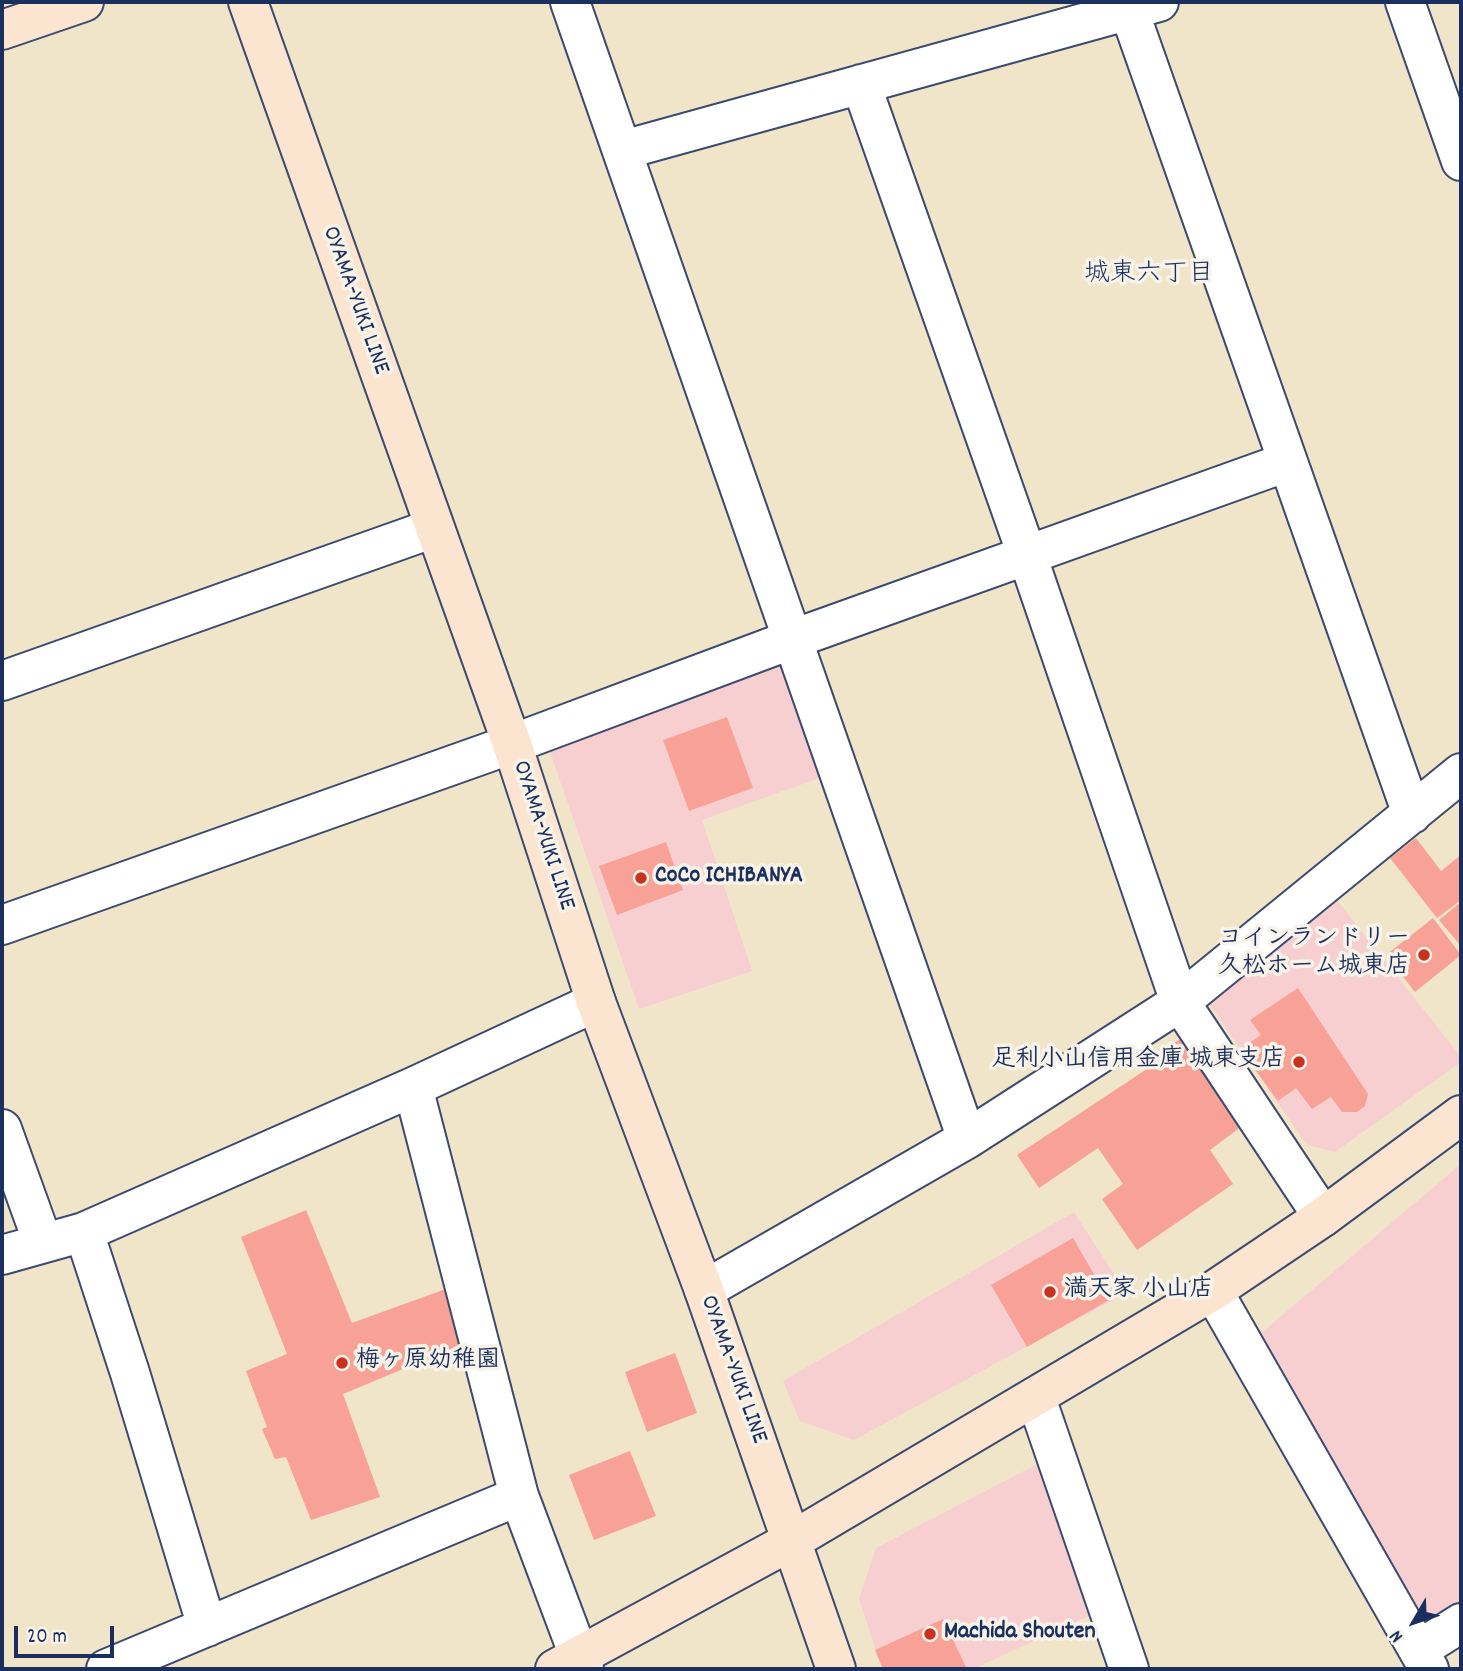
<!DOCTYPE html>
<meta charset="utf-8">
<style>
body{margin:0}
#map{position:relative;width:1463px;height:1671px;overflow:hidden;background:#f0e4c9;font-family:Dekko,sans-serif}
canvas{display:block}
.frame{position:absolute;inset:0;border:4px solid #1b2f5e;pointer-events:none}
.north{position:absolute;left:1379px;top:1587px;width:70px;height:70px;-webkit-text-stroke:5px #f7f3e8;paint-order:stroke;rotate:231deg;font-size:19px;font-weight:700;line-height:28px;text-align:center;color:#1b2f5e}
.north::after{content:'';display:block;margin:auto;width:24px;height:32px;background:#1b2f5e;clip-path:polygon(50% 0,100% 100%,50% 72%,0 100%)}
.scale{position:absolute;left:14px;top:1626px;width:100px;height:32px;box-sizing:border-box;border:4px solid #1b2f5e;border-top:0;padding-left:9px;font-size:21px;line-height:24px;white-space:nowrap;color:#1b2f5e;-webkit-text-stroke:5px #f7f3e8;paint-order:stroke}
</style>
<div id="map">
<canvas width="1463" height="1671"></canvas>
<div class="frame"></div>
<div class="north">N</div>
<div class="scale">20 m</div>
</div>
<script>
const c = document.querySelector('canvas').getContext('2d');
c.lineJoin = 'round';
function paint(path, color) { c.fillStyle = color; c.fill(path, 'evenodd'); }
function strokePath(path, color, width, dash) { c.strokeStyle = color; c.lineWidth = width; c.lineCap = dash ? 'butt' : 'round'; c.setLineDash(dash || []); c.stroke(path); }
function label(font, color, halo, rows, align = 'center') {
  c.font = font + ' Dekko,"Klee One",sans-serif'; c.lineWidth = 7; c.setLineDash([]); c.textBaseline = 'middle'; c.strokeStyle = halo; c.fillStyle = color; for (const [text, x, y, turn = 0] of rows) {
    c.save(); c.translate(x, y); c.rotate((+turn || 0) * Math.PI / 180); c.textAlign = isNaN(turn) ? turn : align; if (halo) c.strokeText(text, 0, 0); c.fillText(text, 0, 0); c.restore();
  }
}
const built = new Path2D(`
 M781,649L828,775L702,820L752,971L639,1009L545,737Z
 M1333,895L1461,1057V1062L1335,1152L1307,1145L1210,1005Z
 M1461,1164V1613L1442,1624L1419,1618L1253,1340Z
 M1074,1212L1126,1293L854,1440L800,1421L783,1381Z
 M1043,1461L1097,1612L973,1669H882L859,1599L876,1548Z`);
const building = new Path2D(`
 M727,717L753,788L689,811L663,740Z
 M1416,838L1441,871L1461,855V900L1437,918L1390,858Z
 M666,842L683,890L617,915L599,866Z
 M1461,902V946L1439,920Z
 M1433,918L1461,955L1415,992L1386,955Z
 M1298,988L1368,1094L1365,1106L1357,1112H1342L1331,1097L1312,1109L1296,1088L1278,1101L1240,1049L1261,1035L1250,1020Z
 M1189,1033L1246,1123L1210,1150L1233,1184L1137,1250L1102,1199L1123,1184L1098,1148L1039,1188L1017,1155L1165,1057L1161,1052Z
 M306,1210L352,1323L451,1287L468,1342L343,1394L380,1497L311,1520L286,1457L275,1459L262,1429L267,1427L246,1371L287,1354L241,1237Z
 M1073,1238L1109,1300L1027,1347L991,1285Z
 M675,1353L697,1413L647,1432L625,1372Z
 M630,1451L656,1516L594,1540L569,1475Z
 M943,1619L967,1669H883L875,1650Z`);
const street = new Path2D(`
 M570,2L967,1139
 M1126,2L1412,814
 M1405,2L1461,161
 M861,84L1027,555L1180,1002L1323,1217
 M623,150L1159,2
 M2,681L434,528
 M2,925L512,744L793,639L1287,462
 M413,1087L519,1496L584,1669
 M2,1129L43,1243
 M84,1232L130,1373L207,1627
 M2,1255L84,1232L413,1087L596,1002
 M704,1290L967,1139L1180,1002L1461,773
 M1213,1291L1429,1669
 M1036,1398L1129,1669
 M1418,1650L1461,1623
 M106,1669L519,1496`);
const secondary = new Path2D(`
 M248,2L512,744L596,1002L704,1290L836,1669
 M2,30L84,2
 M555,1669L793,1540L1213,1291L1323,1217L1461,1115`);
const markers = [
 [641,878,7,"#c8321e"],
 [1424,955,7,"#c8321e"],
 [1299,1062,7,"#c8321e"],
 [1050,1292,7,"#c8321e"],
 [342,1363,7,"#c8321e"],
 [930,1634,7,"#c8321e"]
];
const streetNames = [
 ["OYAMA-YUKI LINE",354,301,70],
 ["OYAMA-YUKI LINE",542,836,72],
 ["OYAMA-YUKI LINE",732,1370,70]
];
const poiNames = [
 ["CoCo ICHIBANYA",655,878],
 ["コインランドリー",1410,941,"right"],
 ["久松ホーム城東店",1410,969,"right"],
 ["足利小山信用金庫 城東支店",1285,1062,"right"],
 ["満天家 小山店",1064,1292],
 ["梅ヶ原幼稚園",356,1363],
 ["Machida Shouten",944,1634]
];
const neighbourhoodNames = [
 ["城東六丁目",1149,276]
];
paint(built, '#f7cfd1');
paint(building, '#f8a297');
strokePath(street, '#3b4a6e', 42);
strokePath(secondary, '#3b4a6e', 42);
strokePath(street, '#fff', 38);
strokePath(secondary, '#fce5d0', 38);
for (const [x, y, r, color] of markers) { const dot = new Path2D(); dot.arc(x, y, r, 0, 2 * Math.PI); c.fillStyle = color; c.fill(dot); strokePath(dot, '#f7f3e8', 2.5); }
label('24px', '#1b2f5e', '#f7f3e8', streetNames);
label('bold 24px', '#1b2f5e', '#f7f3e8', poiNames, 'left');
label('26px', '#1b2f5e', '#f7f3e8', neighbourhoodNames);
</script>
